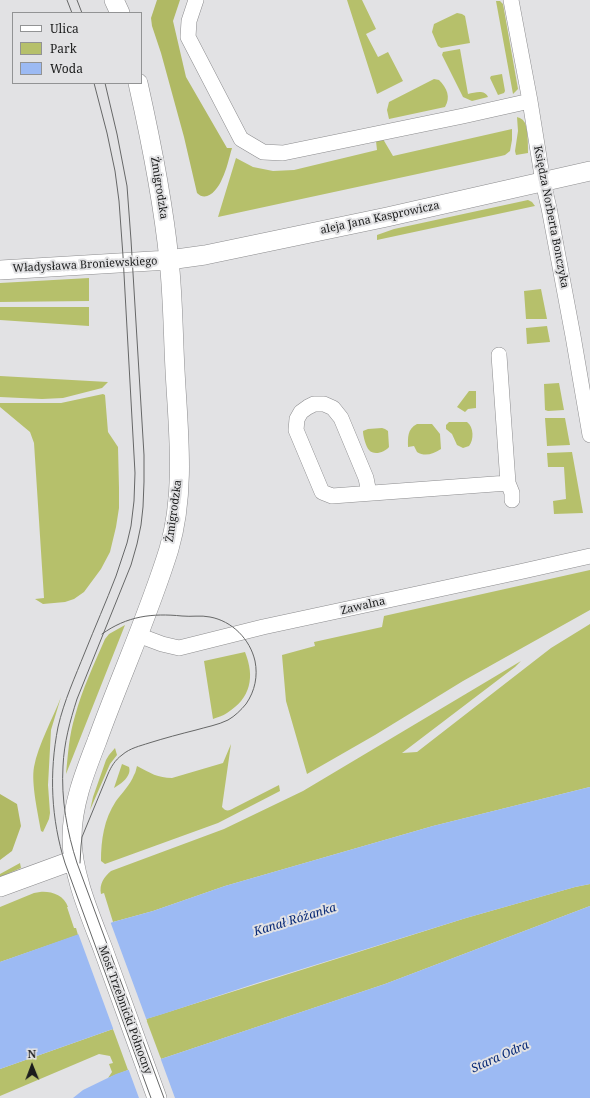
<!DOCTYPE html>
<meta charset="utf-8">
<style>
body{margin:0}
#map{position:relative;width:590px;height:1098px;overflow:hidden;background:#e2e2e4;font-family:"Noto Serif",serif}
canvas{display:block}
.legend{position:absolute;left:12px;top:12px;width:130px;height:72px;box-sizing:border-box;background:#e2e2e4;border:1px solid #929394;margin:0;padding:5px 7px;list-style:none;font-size:12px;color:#1b1c1c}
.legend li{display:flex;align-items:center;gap:8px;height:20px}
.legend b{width:20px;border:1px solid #929394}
.north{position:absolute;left:12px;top:1046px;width:40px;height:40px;-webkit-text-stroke:3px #e2e2e4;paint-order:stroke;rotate:359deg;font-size:11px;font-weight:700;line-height:16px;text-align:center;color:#1b1c1c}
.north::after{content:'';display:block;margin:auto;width:14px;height:18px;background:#1b1c1c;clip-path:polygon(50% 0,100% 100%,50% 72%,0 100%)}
</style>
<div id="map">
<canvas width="590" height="1098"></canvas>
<ul class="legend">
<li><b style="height:5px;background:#fff"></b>Ulica</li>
<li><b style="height:11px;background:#b6c06b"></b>Park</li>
<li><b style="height:11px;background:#9cbaf3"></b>Woda</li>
</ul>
<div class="north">N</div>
</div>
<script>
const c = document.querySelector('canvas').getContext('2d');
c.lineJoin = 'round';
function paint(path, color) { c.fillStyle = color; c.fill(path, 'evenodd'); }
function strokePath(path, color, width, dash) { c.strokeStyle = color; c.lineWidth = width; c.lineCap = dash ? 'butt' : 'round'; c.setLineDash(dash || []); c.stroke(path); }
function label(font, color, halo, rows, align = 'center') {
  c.font = font + ' "Noto Serif",serif'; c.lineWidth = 4; c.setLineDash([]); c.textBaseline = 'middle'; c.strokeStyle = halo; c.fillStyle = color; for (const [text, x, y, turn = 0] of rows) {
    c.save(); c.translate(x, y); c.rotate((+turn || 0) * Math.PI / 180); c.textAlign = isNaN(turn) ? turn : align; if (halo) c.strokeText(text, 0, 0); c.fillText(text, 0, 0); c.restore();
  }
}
const green = new Path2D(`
 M347,0H362L376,29L366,34L378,57L388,52L403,81L377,94Z
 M496,1H500L503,4L518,89L513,94Z
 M457,13L462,14L465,16L470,43L441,48L438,46L432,32L434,24Z
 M460,49L468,94C475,93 484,89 488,97L472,101L463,97L442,55L443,52Z
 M502,74L505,91L504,93L498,95L490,78L491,76Z
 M434,79L439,80C447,88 451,97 445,107L389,119L387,110L389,102Z
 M517,117C520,118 523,119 525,123C528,130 528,145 528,153L516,155L515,151L518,131Z
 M512,129V140L510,151L505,155L501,156L218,217L236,158L253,167L273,171L294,170L377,150L376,141L383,139L393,156Z
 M528,200L532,202L535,206L377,240V235L394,229Z
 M89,278V301L0,302V283Z
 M541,289L547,319H526L524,291Z
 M0,307H89V326L0,320Z
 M547,326L550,342L527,344L526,328Z
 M0,376L108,382L102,388L63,398L42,399L0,397Z
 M559,383L564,410L548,411L545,410L544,384Z
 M469,391H476V408L468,409L465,412L457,407Z
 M103,394L105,395L108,432L118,447L119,488V508L116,527L110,552L101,569L84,592L74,599L65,602L43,604L35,599L44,598L34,443L30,432L0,407V403H61Z
 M545,418H565L570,445L547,446Z
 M449,422H467C474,427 474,440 469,446L463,448L457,445L452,434L446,429V425Z
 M417,424H432L440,434L441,449C433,454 425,457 417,452L414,446L408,447C408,438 407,429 417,424Z
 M382,428L385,429L388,431L389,447C385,452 374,456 369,450C366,447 363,436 363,431L368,429Z
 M572,452L583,513L554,514L553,501L566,499L564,467H548L547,453Z
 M590,570V610L463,681L375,735L307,774L286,701L282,655L315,646L314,642L382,627L384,616Z
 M590,624V787L433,826L225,886L153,911L113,922L104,893L101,894C99,884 104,877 111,871L224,829L303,791L521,661L515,667L402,753L417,752L551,648Z
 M125,625L66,774C68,755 69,735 75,716C82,690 94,664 105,639L109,634Z
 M245,652C255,677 251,698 227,713C223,716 217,717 213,719L204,661Z
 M61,697L51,730L48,785L50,813L49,819L43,832L41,831C38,814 31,783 34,767C38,745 53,718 61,697Z
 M231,744L222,807C226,812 229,811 234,808L279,785L280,791L218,823L105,864L101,861C101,840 104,819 116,801C122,793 130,785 134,775C136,772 136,769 137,766C150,773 158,778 172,778L223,763Z
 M115,748L117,755L110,764L90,810L93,797L106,760L109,755Z
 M122,764L129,767C132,776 121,784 114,788Z
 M20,863L21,868L0,877V874Z
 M590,884V906L385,984L161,1059L146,1019L466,918L575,887Z
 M40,892C51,891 64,895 68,907H67L74,928H76L78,935L0,962V907L34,893Z
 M113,1029L128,1070L108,1078L112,1072L109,1064L113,1063L110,1056L99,1054L0,1096V1069Z`);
const forest = new Path2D(`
 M157,0H180L173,21L186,77L227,148H232C229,158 227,169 222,179C218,189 207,203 197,193L184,137L161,53L152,26L151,18Z
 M0,794L17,804L21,826L12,851L0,860Z`);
const water = new Path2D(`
 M590,787V884L575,887L466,918L257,983L163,1014L110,1030L0,1069V962L113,922L153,911L225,886L433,826Z
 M590,906V1098H73L83,1090L116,1074L385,984Z`);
const pier = new Path2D(`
 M110,921L147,1021L114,1031L78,933Z
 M160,1057L175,1098H139L128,1068Z`);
const minor = new Path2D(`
 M196,0L189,21L188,37L241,139L263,152L283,153L463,116L530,101
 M511,0L530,101L543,182L549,208L573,336L590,435
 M499,355L508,483L512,493V500
 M369,493L366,478L341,418L333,408L324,404H314L308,407L301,412L297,419L296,430L322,492L332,496L508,483
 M138,635L162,644L179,648L263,627L519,572L590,556`);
const tertiary = new Path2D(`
 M114,0L120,13
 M138,83C151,141 163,200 169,260C173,296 173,333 175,370C178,429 186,491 169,549C149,614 120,677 97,741C85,772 72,804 72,838C72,874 90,915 103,949C121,999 139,1048 157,1098
 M0,270L169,260L205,255L387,217L590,171
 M0,887L74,860`);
const tram = new Path2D(`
 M67,0L72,13
 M77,0L82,13
 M94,83L107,133L115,171L119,201L123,256L135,473L134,501L131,526L127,543L116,576C106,602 95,627 85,652C75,677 64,701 58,727C49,773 51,819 65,863L151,1098
 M105,83L117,134L127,186L131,240L144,455V482L143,507L141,525L137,544L131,565L77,699C70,721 64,743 63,766C61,799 67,832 77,863L164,1098
 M80,863L81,846L82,837L108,774C111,767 115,760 122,755C130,748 140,746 149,743C165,738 180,734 196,730C206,727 218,725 228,720C235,716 241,710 246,704C255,691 258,676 255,661C250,639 232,621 210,617C201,615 191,617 182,616C152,613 127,616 102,634`);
const streetNames = [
 ["Żmigrodzka",159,188,81],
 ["Księdza Norberta Bonczyka",551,217,79],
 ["aleja Jana Kasprowicza",380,218,-12],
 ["Władysława Broniewskiego",85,265,-3],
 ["Żmigrodzka",174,511,-82],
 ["Zawalna",363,606,-13],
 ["Most Trzebnicki Północny",125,1010,70]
];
const waterNames = [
 ["Kanał Różanka",295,920,-17],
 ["Stara Odra",500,1057,-24]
];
paint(green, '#b6c06b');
paint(forest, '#b0b964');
paint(water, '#9cbaf3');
paint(pier, '#e2e2e4');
strokePath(minor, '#8c8c8e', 16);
strokePath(tertiary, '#8c8c8e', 20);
strokePath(minor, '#fff', 15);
strokePath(tertiary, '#fff', 19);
strokePath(tram, '#666767', 1);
label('11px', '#1b1c1c', '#e2e2e4', streetNames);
label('italic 12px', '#042674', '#e2e2e4', waterNames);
</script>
